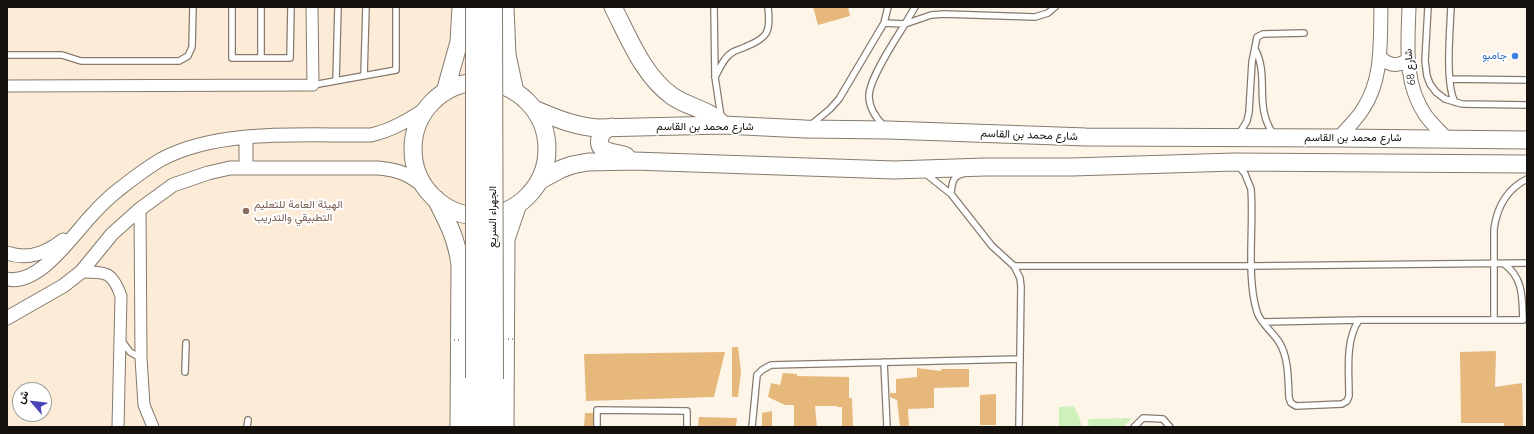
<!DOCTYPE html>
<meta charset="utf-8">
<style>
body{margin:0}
#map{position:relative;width:1534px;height:434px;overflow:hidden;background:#fef5e9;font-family:Quicksand,Vazirmatn,sans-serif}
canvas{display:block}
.frame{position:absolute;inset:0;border:8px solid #14100c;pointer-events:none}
.north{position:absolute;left:12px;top:382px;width:40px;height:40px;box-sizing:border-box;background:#fff;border:1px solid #a19f9e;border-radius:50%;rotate:298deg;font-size:11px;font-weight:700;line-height:16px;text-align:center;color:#14100c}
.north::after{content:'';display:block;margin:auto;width:14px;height:18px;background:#4943ba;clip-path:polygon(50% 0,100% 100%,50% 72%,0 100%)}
</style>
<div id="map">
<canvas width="1534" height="434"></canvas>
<div class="frame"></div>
<div class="north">ش</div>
</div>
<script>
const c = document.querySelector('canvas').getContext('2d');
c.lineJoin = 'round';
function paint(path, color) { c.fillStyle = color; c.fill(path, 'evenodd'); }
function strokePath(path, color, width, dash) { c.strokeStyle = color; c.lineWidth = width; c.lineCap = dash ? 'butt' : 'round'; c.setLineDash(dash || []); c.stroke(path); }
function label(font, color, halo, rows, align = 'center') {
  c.font = font + ' Quicksand,Vazirmatn,sans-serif'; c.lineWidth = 4; c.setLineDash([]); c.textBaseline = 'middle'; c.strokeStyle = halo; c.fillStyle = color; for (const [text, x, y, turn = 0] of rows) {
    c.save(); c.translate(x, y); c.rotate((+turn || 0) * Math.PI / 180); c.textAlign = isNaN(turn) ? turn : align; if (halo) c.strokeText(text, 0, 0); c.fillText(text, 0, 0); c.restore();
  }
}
const built = new Path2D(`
 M7,7H487L485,427H7ZM20,390H44V414H20Z`);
const green = new Path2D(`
 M1074,406L1079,417L1082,427H1059V407Z
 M1132,418L1123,427H1089L1088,419Z`);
const building = new Path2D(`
 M813,7H848L850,16L818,25Z
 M732,347H738L741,371L738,397H732Z
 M1496,351L1495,387L1522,383L1523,427H1504V423H1461L1460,352Z
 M725,352L714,397L586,401L584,354Z
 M917,368L941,371V369H969V387L934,388V408L908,409L909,427H900L897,400L890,397V393H896V379L917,377Z
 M783,373L797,374V376L849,377V398H852L853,427H842V407H837V406H815L817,427H794V405H785L768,397L771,383L780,385Z
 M996,394V425H980V395Z
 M772,411V427H762V413Z
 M585,413H593V427H584Z
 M699,417L737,418L736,427H698Z`);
const service = new Path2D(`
 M232,7V58H290L291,7
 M261,7V58
 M714,7L715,77L721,117
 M915,7L905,24L931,15L944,14L1035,17L1048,13L1055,7
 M1428,7L1425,61L1427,76L1430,84L1436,92L1445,99L1462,104L1527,105
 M1451,7C1450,30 1445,85 1455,102
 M884,23L905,24C895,40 869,79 869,96C869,107 876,118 884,126
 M1255,49C1270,77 1253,106 1274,135
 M7,55H62L81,61H179L188,56L192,47L193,7
 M364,76L366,7
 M715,77C720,68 724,57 733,52C736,50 741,49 745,47C768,38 771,32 768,7
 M1450,79L1527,80
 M336,81L338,7
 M313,85L396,70V7
 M812,124L830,109L839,99L884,23L888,7
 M1239,134L1247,121L1249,112L1252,62L1257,37L1263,34L1304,33
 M1238,165L1245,174L1251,189C1254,226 1246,277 1257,312C1261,324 1272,331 1279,342C1289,358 1288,380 1289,398L1291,403L1296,406L1342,404L1347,401L1349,396C1349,372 1345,340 1359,320
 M926,174L951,194L992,246L1014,266L1020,278L1021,287L1019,427
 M951,194C952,185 952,176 962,174
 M1014,266H1252L1527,263
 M1494,320V229C1497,207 1507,189 1527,179
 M1263,322L1359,320H1523C1522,299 1524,278 1504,264
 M122,341L130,352L141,358
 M884,362L887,427
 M185,372L186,343
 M247,427L248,420
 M597,427V410L687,411V427
 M752,427L757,375L762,370L771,365L1020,359
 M1134,427L1143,418L1163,419L1170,427`);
const minor = new Path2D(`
 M7,86L313,85L312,7
 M140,209L141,358L144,405L153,427
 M81,272C106,272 112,271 121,296L118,427`);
const tertiary = new Path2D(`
 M1409,7C1408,44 1403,83 1426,116C1432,124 1440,131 1447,139
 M1380,57C1389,66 1397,67 1408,60
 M1339,138C1347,128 1357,119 1363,109C1383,79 1380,42 1381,7
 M246,168V138
 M7,253C27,260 47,253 63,240
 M7,279C39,286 72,236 91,216C99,207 108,198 117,191C131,180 146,168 162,159C221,128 306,136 371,135C392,130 409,120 427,108
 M7,318L63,286L81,272L112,234L140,209L173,185L208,173L230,168H378C400,170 407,174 424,186`);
const primary = new Path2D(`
 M505,7L507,55L515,92
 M613,7C629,38 643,75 672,96C689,108 710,109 723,125
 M413 149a67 67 0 1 1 134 0a67 67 0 1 1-134 0Z
 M445,92L459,42L461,7
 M534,109C555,118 574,126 597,128L723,125L805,129L888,130L1086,137L1339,138L1527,140
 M612,127C606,129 601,132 600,138C596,154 617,152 626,156
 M539,181L561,169L572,165L588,162L634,161L894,170L985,167H1072L1234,162L1527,164
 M436,199C448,223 456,237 460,264L459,427
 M505,427L506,239L518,204`);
const motorway = new Path2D(`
 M476,427V378
 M493,427V379`);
const pathBridge = new Path2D(`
 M508,339H516
 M450,340H461`);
const motorwayBridge = new Path2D(`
 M492,7L493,379
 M476,378V7`);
const markers = [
 [1515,56,4,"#3f7fe0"],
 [246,211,4,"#8d6e63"]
];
const shopNames = [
 ["جامبو",1507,56]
];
const streetNames = [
 ["شارع 68",1410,67,-96],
 ["شارع محمد بن القاسم",705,127],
 ["شارع محمد بن القاسم",1029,135,2],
 ["شارع محمد بن القاسم",1353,138],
 ["الجهراء السريع",493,217,-90]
];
const educationNames = [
 ["الهيئة العامة للتعليم",254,205],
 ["التطبيقي والتدريب",254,218]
];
paint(built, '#fcecd7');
paint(green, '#cef0ba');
paint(building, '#e6b87c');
strokePath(service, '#857a6d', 8);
strokePath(minor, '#857a6d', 13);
strokePath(tertiary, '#857a6d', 15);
strokePath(primary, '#857a6d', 19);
strokePath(motorway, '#857a6d', 22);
strokePath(service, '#fff', 5.5);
strokePath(minor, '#fff', 11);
strokePath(tertiary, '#fff', 13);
strokePath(primary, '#fff', 17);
strokePath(motorway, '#fff', 20);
strokePath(motorwayBridge, '#857a6d', 22, []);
strokePath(pathBridge, '#9e978e', 2, [1, 3]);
strokePath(motorwayBridge, '#fff', 20);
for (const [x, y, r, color] of markers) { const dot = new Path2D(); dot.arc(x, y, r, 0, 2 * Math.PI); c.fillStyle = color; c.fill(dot); strokePath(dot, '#fff', 1.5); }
label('11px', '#366cbe', '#fff', shopNames, 'right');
label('11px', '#14100c', '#fff', streetNames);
label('11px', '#785e54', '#fff', educationNames, 'left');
</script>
